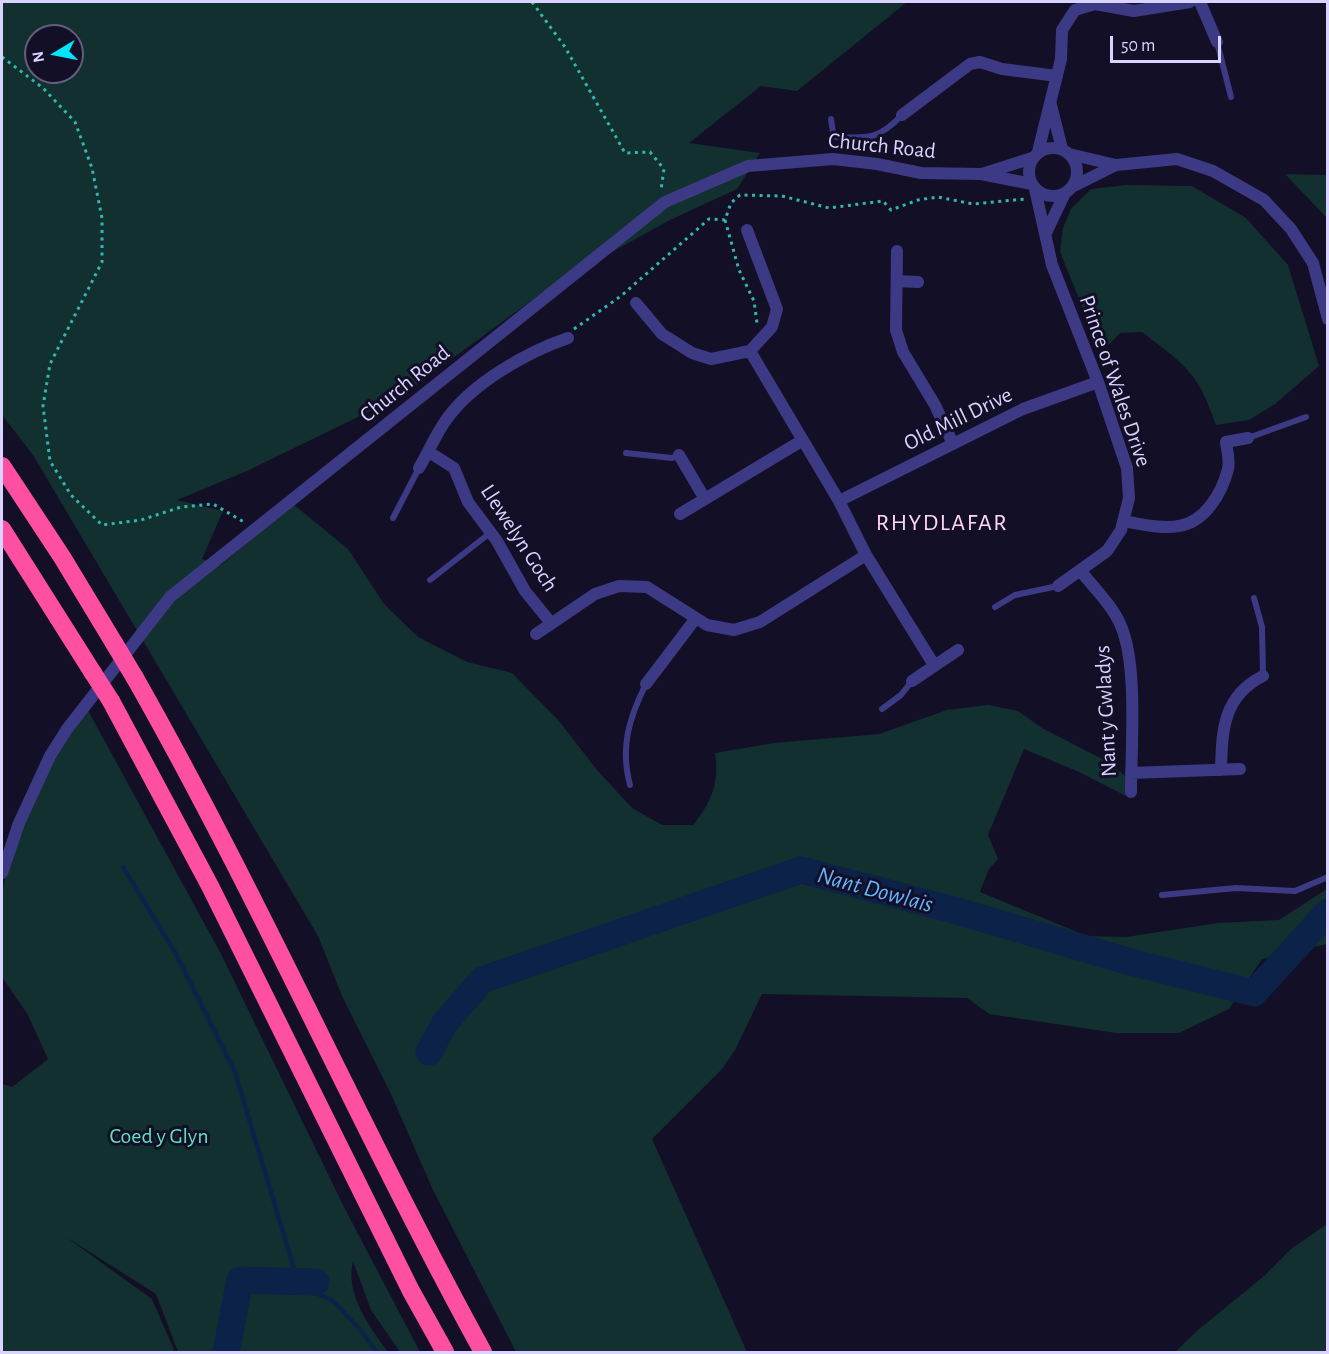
<!DOCTYPE html>
<style>
body{margin:0}
#map{position:relative;width:1329px;height:1354px;overflow:hidden;background:#130f26;font-family:"Alegreya Sans",sans-serif}
canvas{display:block}
.frame{position:absolute;inset:0;border:3px solid #d9d4ff;pointer-events:none}
.north{position:absolute;left:24px;top:24px;width:60px;height:60px;box-sizing:border-box;background:#130f26;border:2px solid #625e7d;border-radius:50%;rotate:260deg;font-size:16px;font-weight:700;line-height:24px;text-align:center;color:#d9d4ff}
.north::after{content:'';display:block;margin:auto;width:21px;height:27px;background:#00e5ff;clip-path:polygon(50% 0,100% 100%,50% 72%,0 100%)}
.scale{position:absolute;left:1110px;top:36px;width:111px;height:27px;box-sizing:border-box;border:3px solid #d9d4ff;border-top:0;padding-left:8px;font-size:18px;line-height:21px;white-space:nowrap;color:#d9d4ff;-webkit-text-stroke:4px #130f26;paint-order:stroke}
</style>
<div id="map">
<canvas width="1329" height="1354"></canvas>
<div class="frame"></div>
<div class="north">N</div>
<div class="scale">50 m</div>
</div>
<script>
const c = document.querySelector('canvas').getContext('2d');
c.lineJoin = 'round';
function paint(path, color) { c.fillStyle = color; c.fill(path, 'evenodd'); }
function strokePath(path, color, width, dash) { c.strokeStyle = color; c.lineWidth = width; c.lineCap = dash ? 'butt' : 'round'; c.setLineDash(dash || []); c.stroke(path); }
function label(font, color, halo, rows, align = 'center') {
  c.font = font + ' "Alegreya Sans",sans-serif'; c.lineWidth = 6; c.setLineDash([]); c.textBaseline = 'middle'; c.strokeStyle = halo; c.fillStyle = color; for (const [text, x, y, turn = 0] of rows) {
    c.save(); c.translate(x, y); c.rotate((+turn || 0) * Math.PI / 180); c.textAlign = isNaN(turn) ? turn : align; if (halo) c.strokeText(text, 0, 0); c.fillText(text, 0, 0); c.restore();
  }
}
const green = new Path2D(`
 M2,2H907L797,91L761,86L689,143L760,153L737,189L670,220L554,284L401,396L247,471L177,500L223,511L202,559L221,565L293,504L348,549L384,604L418,637L467,662L512,673L559,721L597,770L632,808L662,825H693C711,803 720,782 715,753L774,743L879,734L947,710L988,705L1018,711L1042,728L1108,762L1133,782L1126,796L1077,771L1024,749L988,835L998,859L989,869L980,892L1087,936L1126,937L1218,923L1279,920L1327,889V944L1262,959L1229,1009L1179,1033H1116L989,1014L967,998L762,994L735,1050L722,1069L652,1139L747,1352H516L432,1188L391,1094L342,996L318,936L33,455L2,415ZM36,36H72V72H36Z
 M1285,174L1327,175V218Z
 M1127,185L1192,186L1246,218L1288,265L1319,366L1275,404L1249,420L1216,425C1198,372 1185,365 1142,332L1120,333L1101,353L1060,252L1063,228L1071,209L1091,189Z
 M85,705L221,954L344,1207L420,1352H400L371,1310L353,1261C345,1294 369,1326 388,1352H178L156,1294L66,1237L152,1299L175,1352H2V1084L12,1087L48,1059L28,1015L2,977V891L19,823Z
 M1327,1224V1352H1175L1198,1330L1264,1276L1291,1249Z`);
const stream = new Path2D(`
 M123,867L176,954L235,1072L299,1285L333,1301L358,1327L377,1352`);
const river = new Path2D(`
 M429,1052L444,1024L482,980L801,870L957,911L1127,961L1254,993L1328,912
 M226,1352L240,1280L316,1282`);
const path = new Path2D(`
 M532,2L565,47L625,153L650,152L664,169L661,190
 M2,57L43,88L75,122L92,168L102,218V262L50,364L43,406L50,461L71,495L102,525L141,520L181,507L213,504L244,522
 M725,220L739,270L754,301L757,323
 M574,329L621,296L709,219L725,220L731,203L740,195L782,196L829,208L883,201L891,210L918,200L938,197L973,204L1025,199`);
const lane = new Path2D(`
 M1217,42L1231,97
 M831,119L833,132L836,137C869,139 879,139 902,115
 M1248,438L1306,417
 M626,453L672,458L679,455
 M393,518L419,468
 M430,580L490,533
 M1254,598L1262,627L1263,676
 M995,607L1015,595L1058,586
 M882,709L901,695L912,681
 M630,785C620,747 629,718 646,684
 M1162,895L1236,888L1295,891L1328,877`);
const street = new Path2D(`
 M1200,2L1217,42
 M1051,105L1062,149
 M902,115L970,64L980,62L1002,69L1057,76
 M1029 172a24 24 0 1 1 48 0a24 24 0 1 1-48 0Z
 M1038,152L1061,59L1062,30L1075,10L1095,4L1134,11L1190,2
 M1069,154L1116,165L1177,159L1213,171L1264,200L1291,229L1313,263L1328,319
 M982,174L1032,158
 M1072,187L1116,165
 M1035,189L1052,265L1098,382L1127,468L1129,498L1121,530L1107,551L1058,586
 M1046,233L1065,193
 M897,251L896,330L903,352L935,405L953,444
 M897,281L918,282
 M636,303L662,334L692,353L711,359L750,351L772,327L777,309L747,230
 M750,351L839,501L866,555L934,665
 M429,452L454,468L468,502L497,541L525,591L551,623
 M679,455L705,499
 M419,468C428,453 436,434 446,420C472,383 527,352 568,338
 M839,501L1023,409L1098,382
 M680,514L803,440
 M1123,521C1142,524 1160,529 1179,526C1205,522 1222,493 1228,469C1230,461 1227,450 1226,442L1248,438
 M1080,570C1093,587 1113,606 1121,626C1138,666 1131,746 1131,792
 M536,634L595,594L619,586L647,587L707,625L734,630L760,622L866,555
 M912,681L958,650
 M646,684L696,618
 M1221,770C1222,730 1223,696 1263,676
 M1131,773L1240,769
 M2,873L19,823L50,756L67,729L170,597L665,202L748,166L833,159L877,164L921,173L981,174L1032,184`);
const highway = new Path2D(`
 M2,466L62,557L114,643
 M2,529L93,673
 M135,678C260,898 361,1130 483,1352
 M111,701L210,886L411,1291L445,1352`);
const highwayBridge = new Path2D(`
 M114,643L135,678
 M93,673L111,701`);
const streetNames = [
 ["Church Road",882,146,6],
 ["Prince of Wales Drive",1115,381,71],
 ["Church Road",405,384,-39],
 ["Old Mill Drive",958,419,-26],
 ["Llewelyn Goch",519,538,57],
 ["Nant y Gwladys",1106,711,-93]
];
const parkNames = [
 ["Coed y Glyn",159,1136]
];
const neighbourhoodNames = [
 ["RHYDLAFAR",942,523]
];
const waterNames = [
 ["Nant Dowlais",875,890,15]
];
paint(green, '#12302f');
strokePath(stream, '#0c2248', 4.5);
strokePath(river, '#0c2248', 27);
strokePath(path, '#2fb8b0', 3, [3, 4.5]);
strokePath(lane, '#3d3a85', 6);
strokePath(street, '#3d3a85', 12);
strokePath(highway, '#ff4fa3', 18);
strokePath(highwayBridge, '#ff4fa3', 18);
label('22px', '#d9d4ff', '#130f26', streetNames);
label('22px', '#5fe0c0', '#130f26', parkNames);
c.letterSpacing = '1.5px';
label('24px', '#ffd6f0', '#130f26', neighbourhoodNames);
c.letterSpacing = '0px';
label('italic 24px', '#62b6ff', '#130f26', waterNames);
</script>
